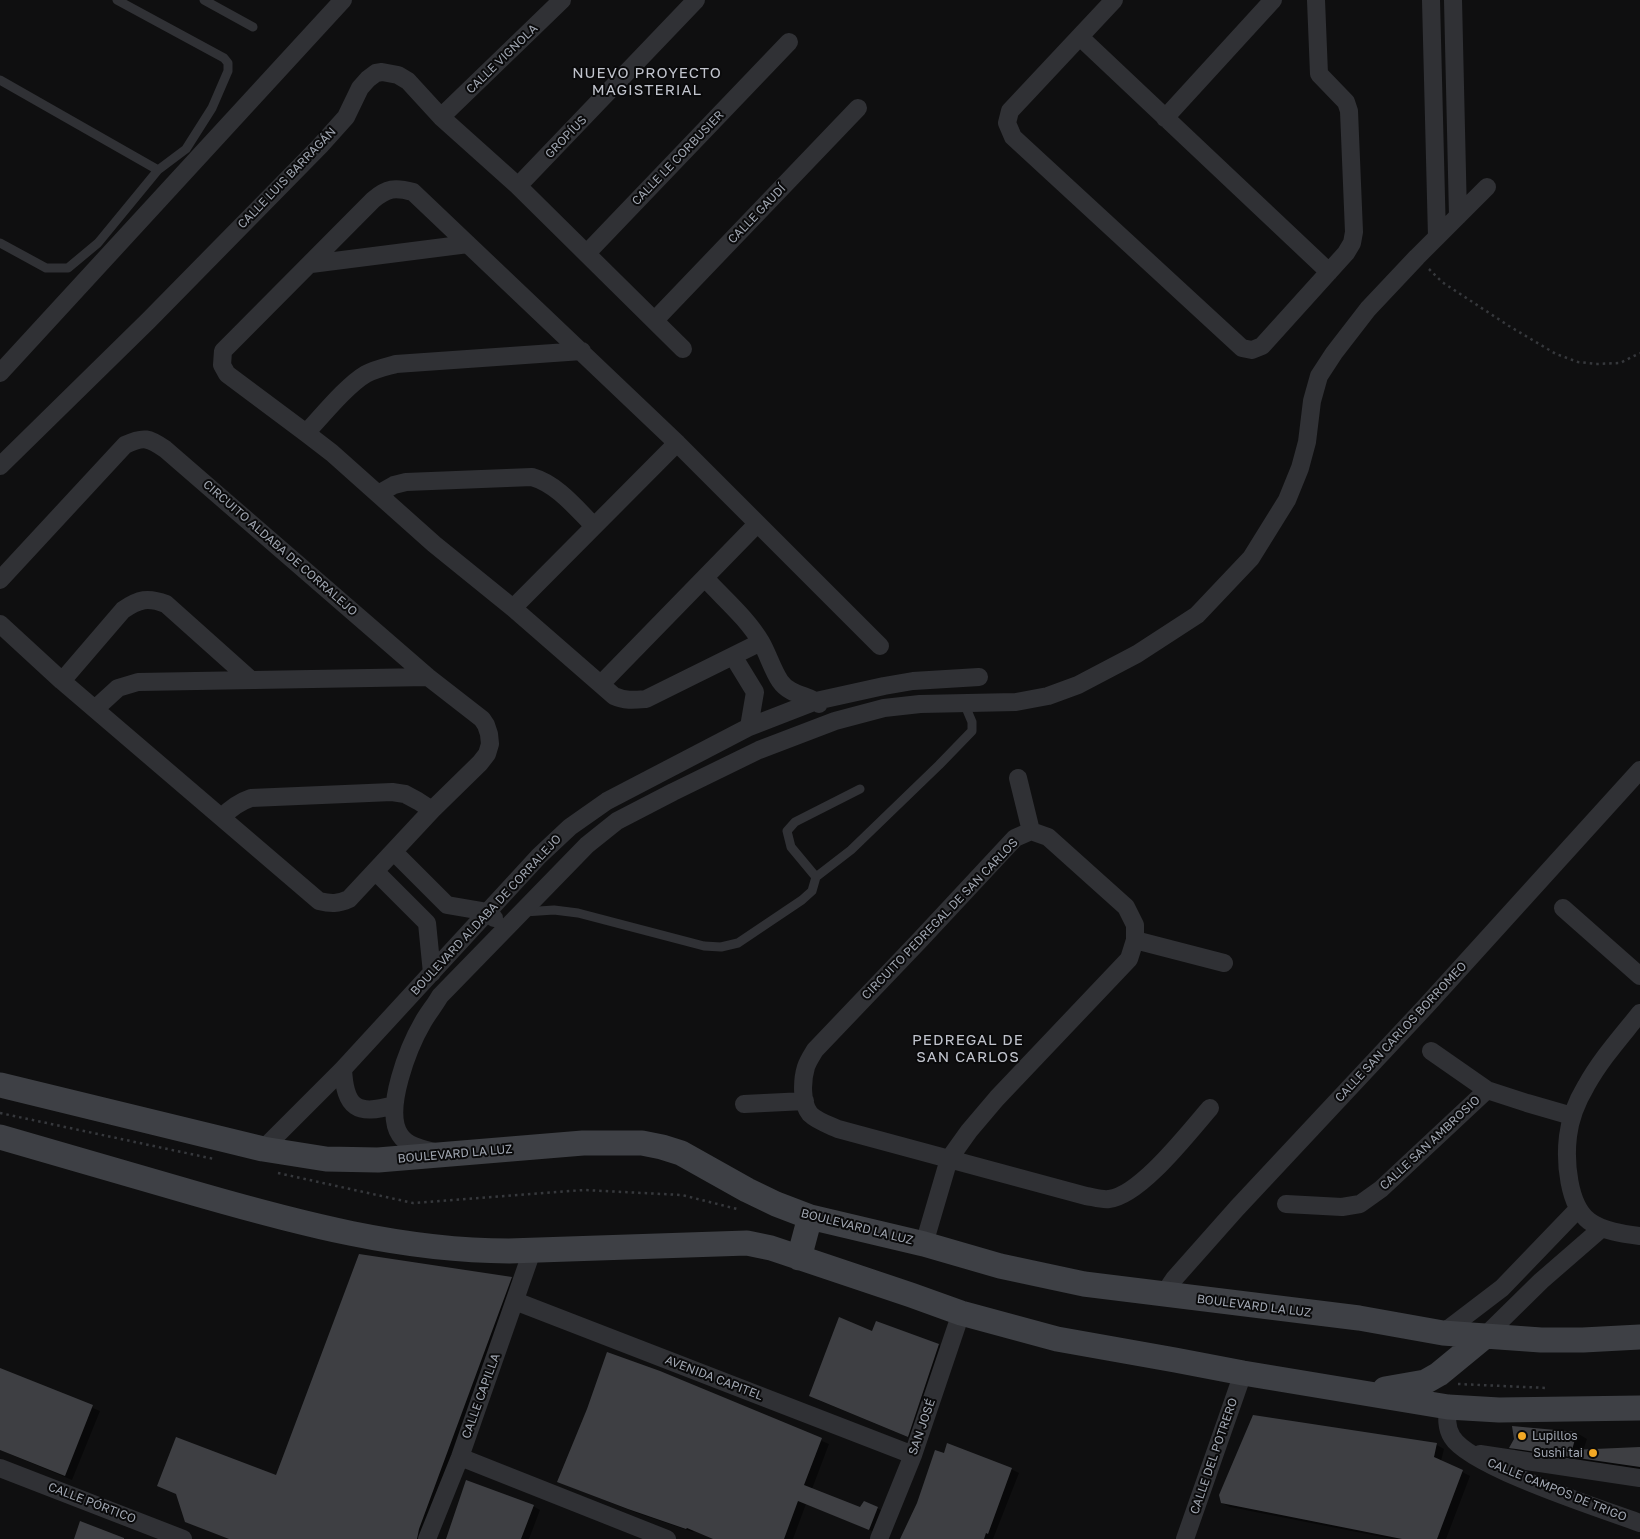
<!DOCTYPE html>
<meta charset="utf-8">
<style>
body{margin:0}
canvas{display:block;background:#0f0f10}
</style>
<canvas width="1640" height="1539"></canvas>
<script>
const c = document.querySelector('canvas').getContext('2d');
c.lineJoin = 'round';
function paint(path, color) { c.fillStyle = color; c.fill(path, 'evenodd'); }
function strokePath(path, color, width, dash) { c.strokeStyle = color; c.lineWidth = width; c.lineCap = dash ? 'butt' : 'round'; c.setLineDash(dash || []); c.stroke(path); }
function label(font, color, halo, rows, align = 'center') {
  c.font = font + ' "Golos Text",sans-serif'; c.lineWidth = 4; c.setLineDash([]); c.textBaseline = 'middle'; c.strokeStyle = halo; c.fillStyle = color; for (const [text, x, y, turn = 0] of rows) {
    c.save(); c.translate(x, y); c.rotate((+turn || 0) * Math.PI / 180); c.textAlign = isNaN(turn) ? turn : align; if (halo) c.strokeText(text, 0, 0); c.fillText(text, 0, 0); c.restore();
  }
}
const shadow = new Path2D(`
 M511,1278L518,1282L425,1539H229L186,1522L276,1476Z
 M877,1323L939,1345L946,1350L915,1440L818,1400L872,1333Z
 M0,1369L100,1411L72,1480L0,1450Z
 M660,1372L829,1444L812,1489L860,1508L864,1502L885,1512L877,1533L806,1504L793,1539H714L694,1531L693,1532L637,1513L566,1485Z
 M1254,1416L1437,1445L1444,1449L1441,1461L1470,1476L1446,1539H1392L1230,1507L1222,1503Z
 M1513,1427L1577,1433L1587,1439L1583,1451L1640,1449V1471L1521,1453L1511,1447L1515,1440Z
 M1011,1469L1019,1473L993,1539H902Z
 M533,1506L540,1510L529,1539H447Z`);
const building = new Path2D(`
 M359,1254L512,1277L419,1529L417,1539H229L185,1522L176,1494L157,1486L176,1437L276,1475Z
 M839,1317L872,1331L876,1321L939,1344L908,1437L809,1396Z
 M607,1352L660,1371L822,1438L804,1485L860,1507L864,1501L878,1507L869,1530L798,1501L784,1539H713L687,1528L686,1529L628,1509L557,1482L587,1409Z
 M0,1368L93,1405L65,1476L0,1450Z
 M1253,1415L1437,1443L1434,1457L1463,1470L1437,1539H1402L1221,1503L1219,1495Z
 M1512,1426L1577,1432L1572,1450L1640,1447V1467L1509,1448L1514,1439Z
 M947,1443L1012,1468L988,1534L986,1533L984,1539H900L917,1503L935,1450L944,1453Z
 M466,1480L534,1505L521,1539H446Z
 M80,1521L124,1538V1539H74Z`);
const path = new Path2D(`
 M1429,269L1442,282L1509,326L1556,354L1578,362L1596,364L1620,363L1640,353
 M0,1113L214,1159
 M278,1173L413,1203L584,1190L682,1195L737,1209
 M1458,1384L1547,1388`);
const lane = new Path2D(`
 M204,0L253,27
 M0,80L158,170
 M0,243L46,268H68L98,243L158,170L186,149L212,108L228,71V63L224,58L117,0
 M816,877L791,847L787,831L795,822L860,789
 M524,912L554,910L578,913L704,946L721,947L738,943L802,900L812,891L816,877L851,850L939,765L972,731V722L964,703`);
const street = new Path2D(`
 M1114,0L1010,111L1007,123L1013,137L1242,348L1252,350L1262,346L1346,253L1352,243L1354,232L1349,111L1346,102L1319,74L1316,0
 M1431,0L1437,237
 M1453,0L1458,216
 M1080,37L1329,272
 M441,117L562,0
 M1165,118L1273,0
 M518,186L696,0
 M587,253L789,42
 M311,264L468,244
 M655,320L858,108
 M0,373L343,0
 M306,433C322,416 347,385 366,374C375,369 385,367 396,364L582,351
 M0,466L149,320L320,146L346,117L360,88L368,79L376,73L382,72L398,75L408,81L441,117L518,186L683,349
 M378,494L394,485L406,482L532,477C557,484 576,508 594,526
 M705,578C724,599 747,618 761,642C768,654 772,669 780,681C790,696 810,695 819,704
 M0,580L125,445C144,436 149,438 165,449L428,677L482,719L486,725L489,734L490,744L487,754L480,763L432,810L349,899C338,904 331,904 319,901L62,681L0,624
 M513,608L677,443
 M761,642L646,699C634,700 625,701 614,696L513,608L434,544L332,453L306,433L227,374L222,365L223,351L373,200C387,188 395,187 413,192L677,443L880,646
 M733,656L755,692L749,727
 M62,681L123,610C139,599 148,597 166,604L251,680
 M601,684L757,524
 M95,709L118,688L138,682L428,677
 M1018,778L1031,831
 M222,817C231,808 239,802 251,798L392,792L405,794L418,801L432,810
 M394,852L447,905L488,912L494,918
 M375,871L427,923L432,973
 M1563,908L1640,976
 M1135,940L1224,963
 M1640,1013C1621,1037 1601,1059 1586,1086C1577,1101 1570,1119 1568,1136C1565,1161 1568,1205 1589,1221C1602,1231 1624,1234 1640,1236
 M1431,1051L1487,1090
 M343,1069C345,1108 357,1116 394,1105
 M744,1104L805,1101
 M263,1149L343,1069L539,856L570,827L607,801L749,727L816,701L884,686L913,681L979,677
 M434,1152C423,1149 407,1146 400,1135C383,1110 409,1046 423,1022C428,1013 435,1005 440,996L587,845L617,821L673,792L759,750L835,721L884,708L920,704L1016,702L1048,696L1078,685L1137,654L1197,615L1251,558L1287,500L1300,468L1307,442L1312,401L1319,376L1334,353L1368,309L1417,257L1487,187
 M1286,1204L1342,1207L1360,1204L1381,1189L1487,1090L1527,1103L1572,1116
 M924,1244L949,1159L969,1131L997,1098L1129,959L1135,940V925L1126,907L1048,837L1031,831L1015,838L919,941L815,1050C812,1055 808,1061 806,1067C802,1080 801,1103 810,1114C817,1121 829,1125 838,1129L1086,1196C1093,1197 1102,1200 1109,1199C1140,1196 1189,1132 1210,1108
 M1163,1295L1174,1279L1237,1208L1426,1006L1640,770
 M515,1301L913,1455
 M1443,1333L1502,1288L1578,1209
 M1484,1337L1541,1281L1602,1228
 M1448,1407C1447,1417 1446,1428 1452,1437C1470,1467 1602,1509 1640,1523
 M1480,1454L1640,1478
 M460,1457L667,1539
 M0,1468L183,1539
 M427,1539L460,1457L532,1251
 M879,1539L913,1455L961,1313
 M1185,1539L1243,1373`);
const secondary = new Path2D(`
 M0,1085L263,1149L326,1159L378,1160L583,1143H642L662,1147L681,1153L747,1190L776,1204L810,1217L924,1244L1000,1266L1084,1284L1359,1318L1443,1333L1541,1340H1583L1640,1337
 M0,1137C66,1156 131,1175 197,1194C298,1223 403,1251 509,1251L747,1243L771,1248L911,1295L961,1313L1057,1339L1175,1360L1243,1373L1448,1407L1499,1410L1640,1408
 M799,1258L810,1217
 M1385,1389L1425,1382L1439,1374L1484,1337`);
const markers = [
 [1522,1436,5,"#f2a825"],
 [1593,1453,5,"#f2a825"]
];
const streetNames = [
 ["CALLE VIGNOLA",502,59,-44],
 ["GROPÍUS",566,137,-46],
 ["CALLE LE CORBUSIER",678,158,-46],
 ["CALLE LUIS BARRAGÁN",287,178,-46],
 ["CALLE GAUDÍ",757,214,-46],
 ["CIRCUITO ALDABA DE CORRALEJO",280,548,41],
 ["BOULEVARD ALDABA DE CORRALEJO",486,915,-47],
 ["CIRCUITO PEDREGAL DE SAN CARLOS",940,919,-46],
 ["CALLE SAN CARLOS BORROMEO",1401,1032,-47],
 ["CALLE SAN AMBROSIO",1430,1143,-43],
 ["BOULEVARD LA LUZ",455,1154,-5],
 ["BOULEVARD LA LUZ",857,1227,14],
 ["BOULEVARD LA LUZ",1254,1306,7],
 ["AVENIDA CAPITEL",714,1378,21],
 ["CALLE CAPILLA",481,1396,-70],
 ["SAN JOSÉ",922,1427,-71],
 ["CALLE DEL POTRERO",1214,1456,-71],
 ["CALLE CAMPOS DE TRIGO",1557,1490,22],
 ["CALLE PÓRTICO",92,1503,21]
];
const poiNames = [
 ["Lupillos",1532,1436],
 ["Sushi tai",1583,1453,"right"]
];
const quarterNames = [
 ["NUEVO PROYECTO",647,73],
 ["MAGISTERIAL",647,90],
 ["PEDREGAL DE",968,1040],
 ["SAN CARLOS",968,1057]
];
paint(shadow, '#0007');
paint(building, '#3e3f43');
strokePath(path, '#36383c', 2.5, [2.5, 4]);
strokePath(lane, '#303135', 9);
strokePath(street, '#303135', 18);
strokePath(secondary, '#3e4045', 25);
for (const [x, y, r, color] of markers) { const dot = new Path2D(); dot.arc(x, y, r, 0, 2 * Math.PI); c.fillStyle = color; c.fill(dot); strokePath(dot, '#0a0a0b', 2); }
label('12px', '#a0a6b1', '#0a0a0b', streetNames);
label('12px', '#a0a6b1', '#0a0a0b', poiNames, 'left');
c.letterSpacing = '1px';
label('15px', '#c1c4cd', '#0a0a0b', quarterNames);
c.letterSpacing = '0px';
</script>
